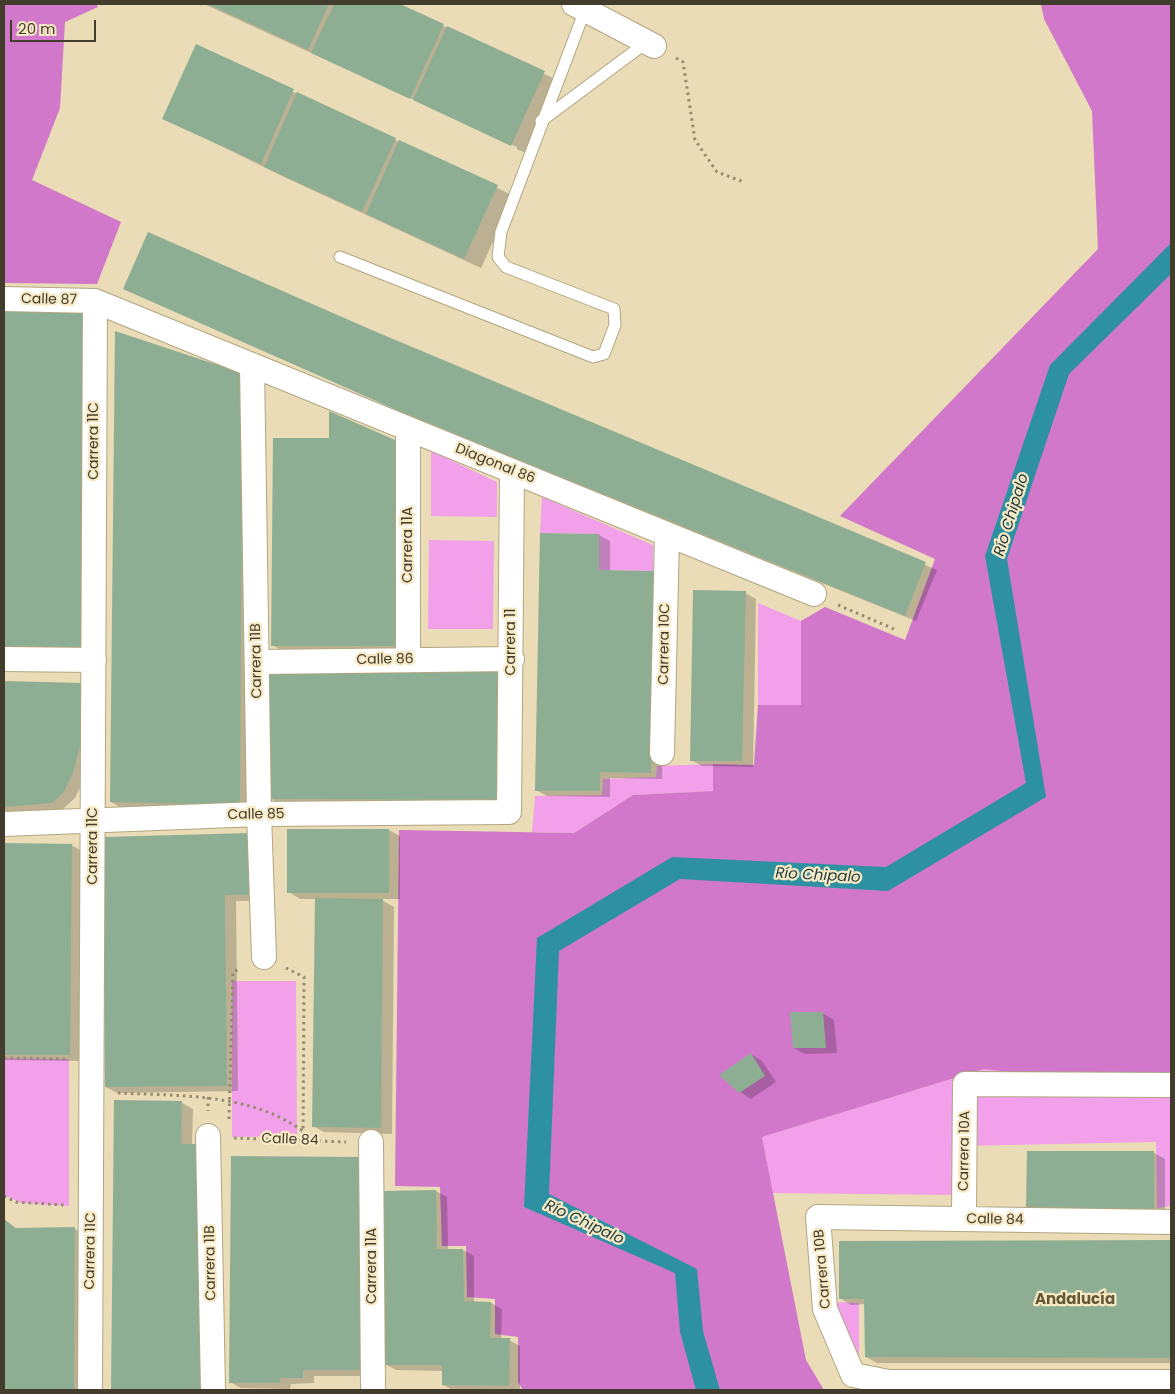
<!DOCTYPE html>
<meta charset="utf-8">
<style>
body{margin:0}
#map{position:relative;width:1175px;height:1394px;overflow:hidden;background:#eadcb6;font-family:Poppins,sans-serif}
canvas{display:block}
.frame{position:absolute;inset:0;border:5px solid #423c2d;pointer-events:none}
.scale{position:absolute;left:10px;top:20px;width:86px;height:22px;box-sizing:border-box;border:2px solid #423c2d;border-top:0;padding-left:6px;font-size:15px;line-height:18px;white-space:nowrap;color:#423c2d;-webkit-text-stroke:4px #f7e9c3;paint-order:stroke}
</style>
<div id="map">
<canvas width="1175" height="1394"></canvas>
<div class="frame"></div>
<div class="scale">20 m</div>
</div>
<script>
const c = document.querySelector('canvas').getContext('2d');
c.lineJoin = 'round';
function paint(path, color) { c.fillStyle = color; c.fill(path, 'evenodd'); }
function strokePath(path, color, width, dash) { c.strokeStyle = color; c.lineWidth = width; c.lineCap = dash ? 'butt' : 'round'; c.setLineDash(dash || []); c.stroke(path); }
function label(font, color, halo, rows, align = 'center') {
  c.font = font + ' Poppins,sans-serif'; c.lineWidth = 4.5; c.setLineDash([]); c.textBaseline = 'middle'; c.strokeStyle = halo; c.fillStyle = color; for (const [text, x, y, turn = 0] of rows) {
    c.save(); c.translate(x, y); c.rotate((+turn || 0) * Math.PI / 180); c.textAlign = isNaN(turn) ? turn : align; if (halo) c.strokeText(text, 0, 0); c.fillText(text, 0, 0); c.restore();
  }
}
const green = new Path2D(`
 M431,451L497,482V517L431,516Z
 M542,497L653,545V571L599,570V534L540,533Z
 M429,540L494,541L493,629H428Z
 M758,603L801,621V705H758Z
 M713,764V791L633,795L574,833L532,832L535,796L602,795L603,779L656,777L657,766Z
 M232,981H296L297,1136L232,1137Z
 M4,1058L69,1059V1206L21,1203L4,1195Z
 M984,1069L1108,1085L1171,1073V1206L1157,1208L1156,1142L956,1146L957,1195L773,1193L762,1137Z
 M833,1302L859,1303V1363Z`);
const forest = new Path2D(`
 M4,4H96L98,7L65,22L60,108L32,180L121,222L97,284L4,283Z
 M1041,4H1171V1073L1108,1085L984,1069L762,1137L806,1360L824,1390H523L518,1382V1337L495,1334V1299L467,1297L466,1246H442L440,1187L395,1186L399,830L574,833L633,795L713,791V764L754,765L758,705H801V621L825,607L905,640L935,559L840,516L1098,249L1092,111L1044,19Z`);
const water = new Path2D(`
 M1171,243V274L1069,374L1007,559L1046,797L888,891L680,879L559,951L549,1194L697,1269L703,1331L720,1390H696L680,1332L675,1273L524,1207L537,938L672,857L886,867L1026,783L985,556L1050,365Z`);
const shadow = new Path2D(`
 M204,4H397L561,82L528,154L517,149V147Z
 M196,46L514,196L481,268L282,176L164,118Z
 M124,289L373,332L937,570L916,621L521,462Z
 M86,312L4,656V313Z
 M239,373L250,379V810L122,808L111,802Z
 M394,441L405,448L409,652L283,651L272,645Z
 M599,535L610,541V571L653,572L664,578L662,779L610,778V797L547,796L536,790Z
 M745,593L756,599L753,767L702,766L691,760Z
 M500,674L510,806L281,805L270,798Z
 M4,683L82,684L84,780L75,798L63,809L4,813Z
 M389,830L400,836V899H380L394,907L392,1134L324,1132L313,1126L317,899H300L289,892Z
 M250,835L261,901H236L238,1091L117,1093L106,1087Z
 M4,845H71L82,851L81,1061L4,1060Z
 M822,1013L834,1020L837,1053L805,1054L794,1048Z
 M751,1054L762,1061L776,1082L751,1099L740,1092Z
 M116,1101L182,1103L193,1109L192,1145L213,1390H113Z
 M1154,1153L1165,1159V1216L1039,1215Z
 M232,1158L359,1159L370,1165L371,1376H314V1383L291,1384L290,1389L241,1388L230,1382Z
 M436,1191L447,1197L448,1250H463L474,1256V1303H491L502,1309L501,1340H509L520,1346V1390H453L443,1385V1371L396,1370L385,1364Z
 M4,1219L17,1229H75L86,1235L85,1390H4Z
 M1171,1241V1363H877L866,1357L865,1304L851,1305L840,1298V1242Z`);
const building = new Path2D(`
 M208,4H329L308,50Z
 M334,4H400L444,24L410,99L311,53Z
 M447,26L545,71L511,146L413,100Z
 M196,44L294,89L261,164L162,119Z
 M297,92L396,138L362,212L264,167Z
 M399,140L498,185L464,259L366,214Z
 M148,232L374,331L926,562L905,616L401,412L123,289Z
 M87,311L85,653L4,650V312Z
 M115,331L239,372L242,486L240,805L110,802Z
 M329,411L395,440L398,646H271L273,438H329Z
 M540,533L599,534V570L653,571L651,773L600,772V791H535Z
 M693,590L746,591L742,761H690Z
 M269,672H500L499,800L268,799Z
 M4,681L82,683L81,743L73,773L64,792L52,803L4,807Z
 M287,829H389V893H287Z
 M250,833L251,895H225L227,1086L105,1087L103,837Z
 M4,843L72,844L70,1055H4Z
 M315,898L383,899L381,1128L312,1127Z
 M790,1012H823L826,1048H793Z
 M751,1053L765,1076L739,1093L719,1075Z
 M114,1100L182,1101L181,1144H199L203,1390H111Z
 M1027,1151H1154V1210L1026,1209Z
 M231,1156L359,1157L361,1370H303V1378H280V1383H229Z
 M436,1190L437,1249H463L464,1301L491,1302L490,1338H510L509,1386L442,1385V1365H384V1191Z
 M4,1219L15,1228L75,1227L74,1390H4Z
 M1171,1240V1358L865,1357L864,1299H839V1241Z`);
const path = new Path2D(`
 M676,58L683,62L695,140L717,172L744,182
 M838,605L894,629
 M286,968L304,977L303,1141
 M4,1058L66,1059
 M118,1093C181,1096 250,1093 303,1131
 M208,1097V1111
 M229,1119L233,972L241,968
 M234,1138L346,1142
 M4,1196L16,1202L64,1205`);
const service = new Path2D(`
 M541,121L647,42
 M340,257L593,357L604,354L615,325L614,309L506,267L498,257L501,232L585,10`);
const minor = new Path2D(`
 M574,4L654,46
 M4,299L95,301L814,594
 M252,365L259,814L264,957
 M408,429V660
 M4,659L94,660
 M258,662L512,659
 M662,753L667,536
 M4,824L259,814L509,812L512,471
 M208,1136L213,1390
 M371,1142L373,1390
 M964,1219L965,1084L1171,1085
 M1171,1222L818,1217L825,1309L853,1375L889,1382H1171
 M90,1390L95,301`);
const streetNames = [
 ["Calle 87",49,300,1],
 ["Carrera 11C",94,441,-90],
 ["Diagonal 86",495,464,22],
 ["Carrera 11A",408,545,-90],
 ["Carrera 11",511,642,-90],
 ["Carrera 10C",665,644,-89],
 ["Calle 86",385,660,-1],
 ["Carrera 11B",257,661,-91],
 ["Calle 85",256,815,-1],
 ["Carrera 11C",93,846,-90],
 ["Calle 84",290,1140,2],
 ["Carrera 10A",965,1151,-89],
 ["Calle 84",995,1220,1],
 ["Carrera 11C",91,1251,-89],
 ["Carrera 11B",211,1263,-91],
 ["Carrera 11A",372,1266,-90],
 ["Carrera 10B",823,1269,-95]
];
const waterNames = [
 ["Río Chipalo",1012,515,-73],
 ["Río Chipalo",818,876,3],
 ["Río Chipalo",584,1223,25]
];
const neighbourhoodNames = [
 ["Andalucía",1075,1300]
];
paint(green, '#f1a0e9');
paint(forest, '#d178ca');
paint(water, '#2e91a1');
paint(shadow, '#0003');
paint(building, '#8eae94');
strokePath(service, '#b2a580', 13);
strokePath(minor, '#b2a580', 26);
strokePath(path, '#958b71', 3, [2.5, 4]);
strokePath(service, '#fff', 11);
strokePath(minor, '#fff', 24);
label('14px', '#423c2d', '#f7e9c3', streetNames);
label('italic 15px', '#203d42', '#f7e9c3', waterNames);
label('bold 15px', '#635735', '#f7e9c3', neighbourhoodNames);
</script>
